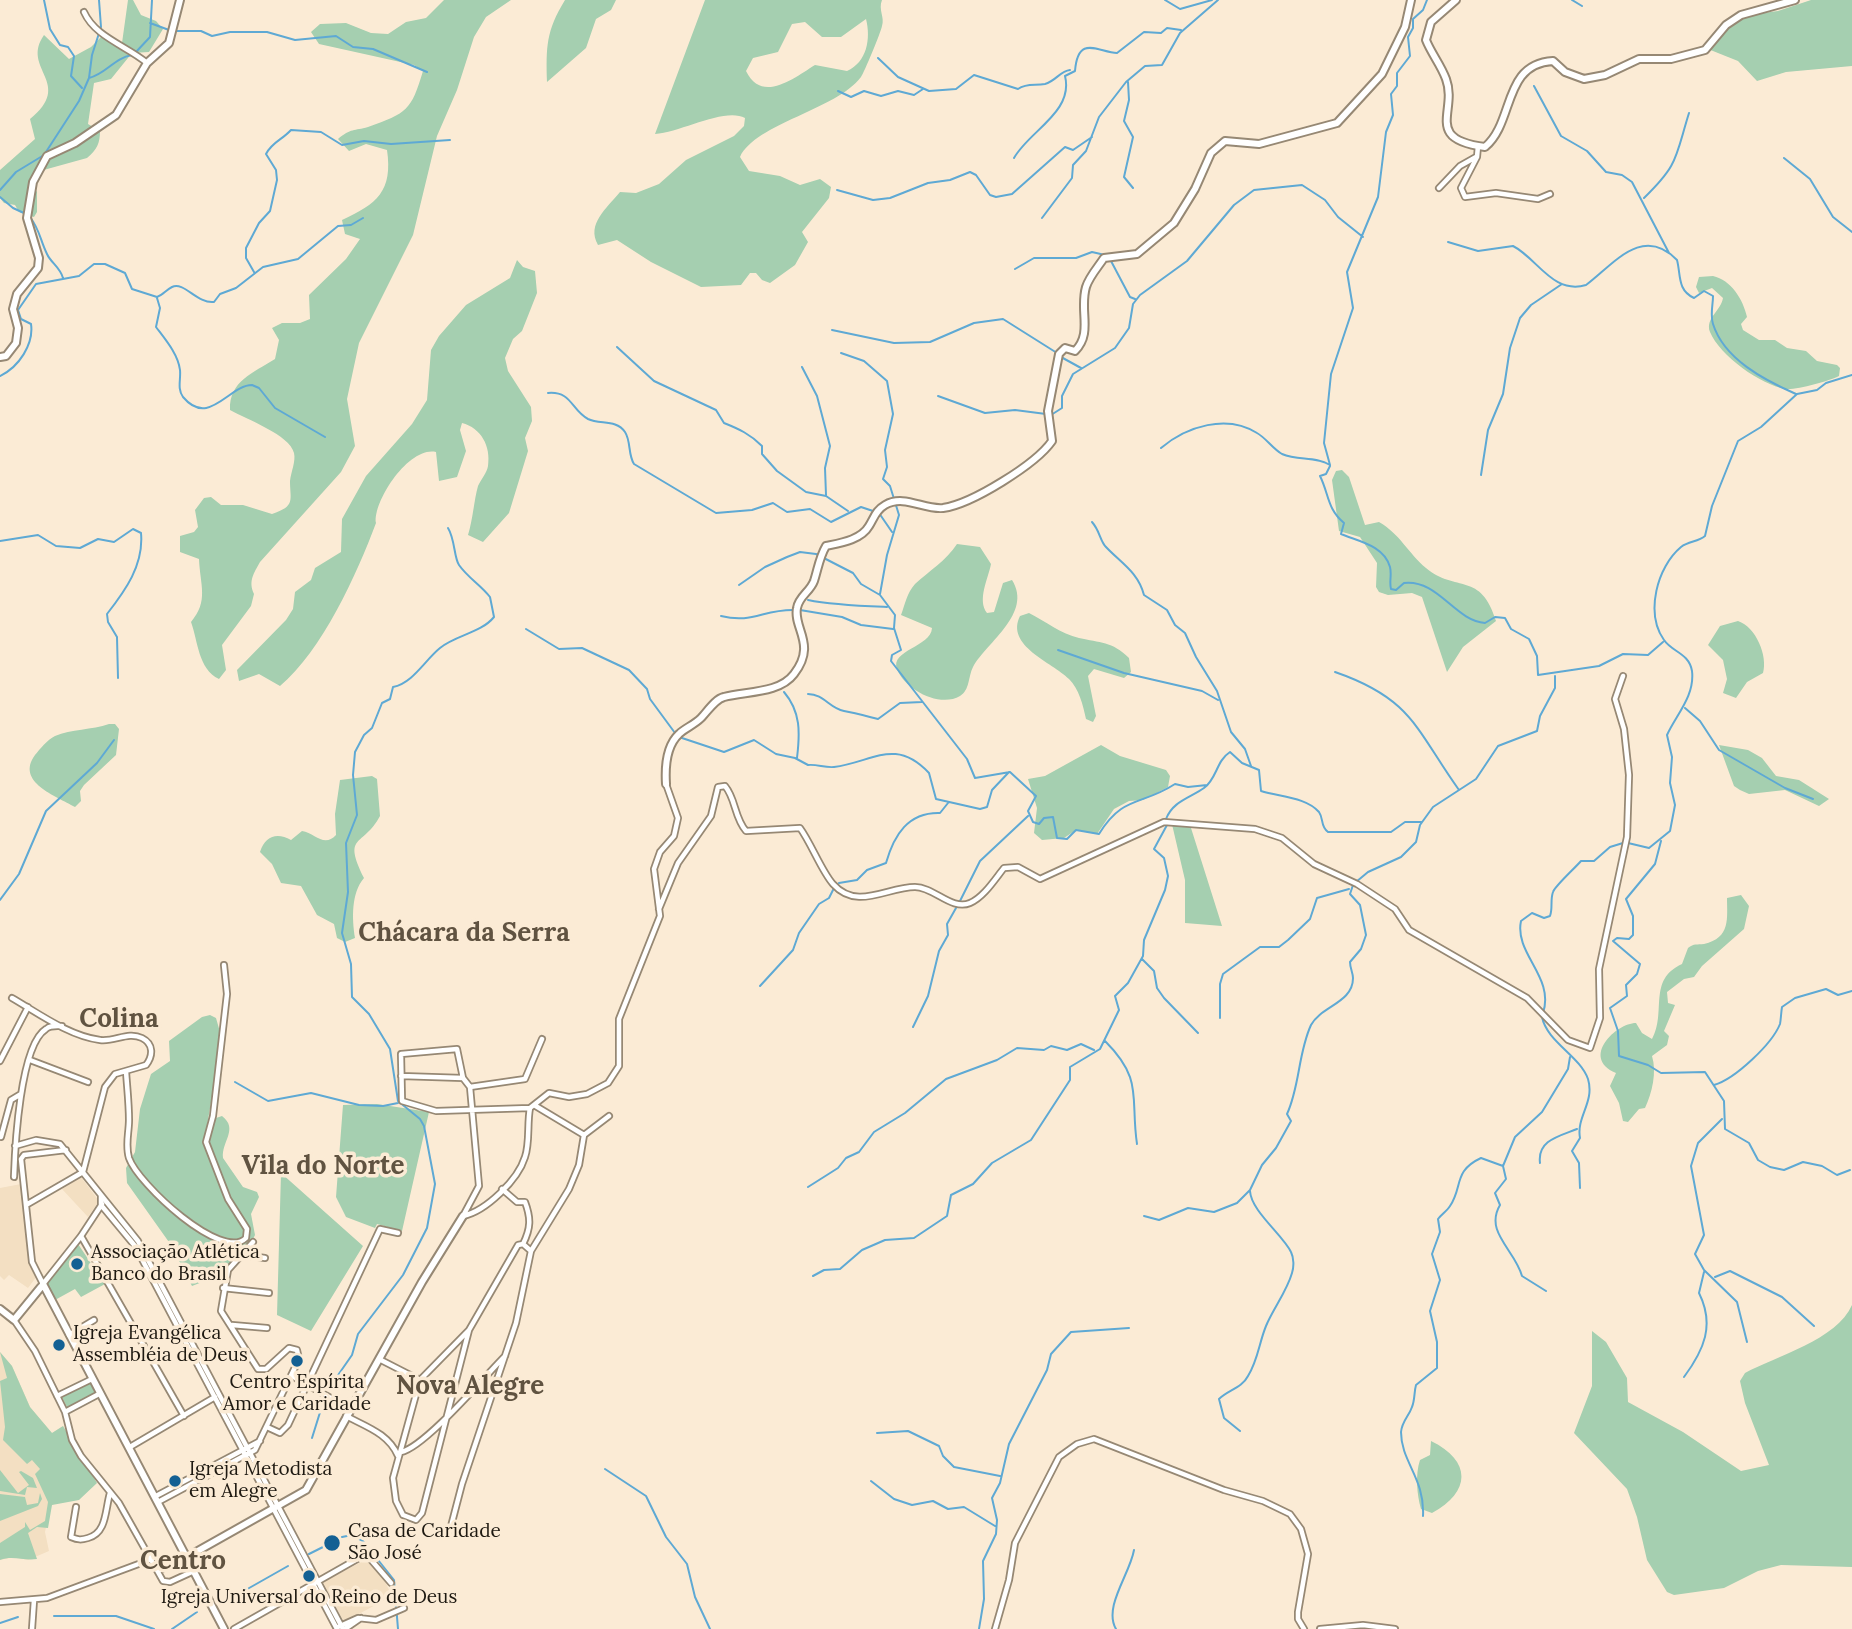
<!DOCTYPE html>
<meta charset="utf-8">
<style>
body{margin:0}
canvas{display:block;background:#fbebd5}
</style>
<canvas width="1852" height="1629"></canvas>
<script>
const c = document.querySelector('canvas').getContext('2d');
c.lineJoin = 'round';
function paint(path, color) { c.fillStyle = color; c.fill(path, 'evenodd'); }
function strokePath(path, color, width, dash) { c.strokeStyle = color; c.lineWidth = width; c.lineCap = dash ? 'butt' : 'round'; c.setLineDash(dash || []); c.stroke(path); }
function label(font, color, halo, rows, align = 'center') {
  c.font = font + ' Lora,serif'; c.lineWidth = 7; c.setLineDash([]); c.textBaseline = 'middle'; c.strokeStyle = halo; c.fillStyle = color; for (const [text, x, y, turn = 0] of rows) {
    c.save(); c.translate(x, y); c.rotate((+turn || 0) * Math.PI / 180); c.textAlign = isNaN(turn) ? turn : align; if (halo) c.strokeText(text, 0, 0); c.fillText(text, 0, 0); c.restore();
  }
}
const built = new Path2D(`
 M81,1177L99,1201L88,1217L62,1189Z
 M21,1184L31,1264L37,1276L28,1288L9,1275L4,1280L0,1276V1188Z
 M0,1352L12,1366L30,1407L52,1433L63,1426L76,1450L52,1499L45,1532L49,1551L28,1560L14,1557L0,1560Z
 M369,1558L380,1571L392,1596L344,1622L323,1582Z`);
const green = new Path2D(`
 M128,0H133L141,15L156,21L163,29L149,52L132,53L111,79L94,83L88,124L100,131C100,143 97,150 87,158L40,171L31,184L37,192V212L34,217L19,212L15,205L4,203L0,198V170L35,139L30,119C75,83 20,69 44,35L69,59L91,47L101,37L122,43Z
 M444,0H511L486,17L474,37L457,90L437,136L413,235L359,343L347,399L355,446L341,472L260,562C254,573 248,581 254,594L251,606L222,645L226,670L219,679C198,669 198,641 191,622C209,601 200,585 199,559L180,552V536L194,532L198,527L195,510L204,498L211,497L221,505H243L272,514C296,506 290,500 290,481C291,472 296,461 294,453C290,435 246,419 230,410C229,381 253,373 275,359L279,340L272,328L282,323H300L310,319L309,295L346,259L360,239L345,234L342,220C377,204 393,191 387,150L366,144L349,151L338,139C351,128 354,131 368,127C407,113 411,111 423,71L414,65L319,44L311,32L320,24L346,23L371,33L388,34L406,22L426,18Z
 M565,0H616L611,10L596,19L586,48L547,82C546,47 546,31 565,0Z
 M705,0H882C878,10 885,17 882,26C881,32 864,73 861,77C836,110 756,123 740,157L749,171L780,176L800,185L820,179L831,187L829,198L802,232L808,242L795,265L770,283L762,280L756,273H750L741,285L701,287L651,262L617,240L598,245C586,224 607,208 620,192L636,193L659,184L686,160L734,136L744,126L745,118C725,107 682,132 655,134ZM866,19C871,39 867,62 847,71L815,65C794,78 762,104 746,71L753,58L778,52L792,24L805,22L822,37H841Z
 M1811,0H1852V66L1786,72L1757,81L1738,61L1708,49L1725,26L1740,16L1778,11Z
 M517,260L523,267L535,271L537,293L522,331L513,339L505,358L508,371L531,407L532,421L525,438L528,451L509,513L483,542L468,535C473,519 474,500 478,486C481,479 487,473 488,466C491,446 481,428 462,423L460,430L466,451L457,477L439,481L436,452C409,446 373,501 376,523C357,574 322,651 280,686L259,674L239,681L237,670L286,620L293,609L295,592L311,580L315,568L341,552L342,519L366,476L412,424L427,400L431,350L439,336L466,305L510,278Z
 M1713,276C1731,280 1743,299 1747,317L1741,324L1743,330L1759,340H1775L1787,348L1806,351L1817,361L1837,365L1840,368L1839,376C1829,381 1797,390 1786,389C1761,385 1720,356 1710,332C1705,318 1721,311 1723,298L1712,288L1699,293L1696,287L1699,277Z
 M1342,470L1349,477L1365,525L1379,522C1400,534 1408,553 1426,568C1456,593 1481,571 1496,621L1463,647L1447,672L1422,597L1412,593L1388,595L1379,592L1376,587L1377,563L1360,537L1339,531L1332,480L1336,471Z
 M957,544L980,547L991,564C988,579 977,600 987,613L994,612L1003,583L1012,580C1033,613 987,642 973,667C968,677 970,690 960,696C940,708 905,690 897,669C890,650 931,647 932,628L901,615C905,604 907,593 915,584C929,571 946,561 957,544Z
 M1029,613C1045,621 1061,634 1079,638C1100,643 1112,641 1129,658L1131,672L1124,678L1094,669L1088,676L1096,716L1093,722L1086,719C1083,705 1079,689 1069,679C1052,662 1005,646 1020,616Z
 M1738,621C1756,627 1768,656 1763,673L1747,682L1736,698L1723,693L1727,679L1723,660L1708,645L1720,626Z
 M109,724H115L119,729L116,755L84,785L80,791L81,801L75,807C56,796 15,782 35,755C40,749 47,740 55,736C71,729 92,730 109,724Z
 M1101,745L1120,756L1166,770L1170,776L1168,787L1143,800L1129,801L1114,809L1097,834L1076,830L1064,838L1042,840L1034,833L1037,808L1028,779L1045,776Z
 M1719,745L1748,750L1762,758L1776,776L1799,780L1829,799L1819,806L1785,790L1749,794L1740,790L1734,786Z
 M372,776L377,779L380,816C363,848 342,833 364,878C351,893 352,919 355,938L345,942L337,938L334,924L317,915L301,886L281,883L272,864L260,852C265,836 277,832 291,840L302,831C315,833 324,848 336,835L335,814L340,780Z
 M1171,820L1191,828L1222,926L1185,923V880Z
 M1741,895L1749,906L1744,929L1702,966L1694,977L1684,979L1667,992L1668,1003L1675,1005L1664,1031L1669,1036L1667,1045L1652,1056C1657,1072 1652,1093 1645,1108L1639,1109L1628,1122L1623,1121L1619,1103L1610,1086L1616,1073C1580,1058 1616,1023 1636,1023L1642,1033L1652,1039C1667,1012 1647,980 1682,964L1688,948C1694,943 1697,945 1704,944C1731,938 1727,918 1727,898Z
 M210,1015L216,1018L222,1039L205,1137L209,1142L216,1118L222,1116C239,1129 221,1142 223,1158L243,1187L257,1192L259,1197L251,1214L255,1235L252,1241L215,1277L192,1286L171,1245L127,1183L126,1168L135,1152L140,1109L151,1074L170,1061L169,1041L202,1017Z
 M377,1104L429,1112L402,1231L377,1224L375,1228L346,1217L336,1197L343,1105Z
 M281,1173L363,1246L311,1331L277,1315Z
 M78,1244L105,1284L81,1297L75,1289L55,1300L45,1283Z
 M1852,1305V1567L1781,1565L1758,1571L1724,1588L1674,1595L1667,1592L1647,1560L1637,1517L1627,1489L1574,1433L1592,1386V1331L1606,1342L1627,1378L1628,1402L1683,1432L1741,1471L1769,1465L1745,1403L1740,1381L1745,1373C1776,1356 1837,1340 1852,1305Z
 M0,1352L12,1366L30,1407L52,1433L63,1426L97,1483L79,1500L52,1505L48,1528L37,1527L28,1533L37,1559C23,1561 13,1555 0,1560V1543L25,1527V1522L30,1530L45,1521L48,1502L35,1474L40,1469L32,1460L27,1464L3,1440L5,1427L0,1381L7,1378Z
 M90,1383L96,1395L68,1409L62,1397Z
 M1431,1441C1472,1461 1471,1492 1432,1513L1421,1509C1417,1495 1415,1475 1420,1460L1430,1455Z
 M0,1470L18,1493L29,1485L19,1472L21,1471L33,1478L37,1488L27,1487L25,1495L0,1491Z
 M40,1493L42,1499L38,1506L0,1521V1494L25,1497L27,1505L38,1503Z`);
const stream = new Path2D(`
 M44,0L50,29L60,45L68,47L74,56L71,76L82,88
 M1165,0L1180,9L1212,0
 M1572,0L1582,6
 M150,23L169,30
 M174,31H201L212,36L230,32H267L295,40L336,36L353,47L373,49L427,72
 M136,52L150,37L152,0
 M878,58L898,77L929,91L956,89L974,75L1018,89C1027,83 1035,86 1045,84C1056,81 1060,71 1070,70
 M89,78C106,74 114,58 132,55
 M1128,82L1129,100L1124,121L1133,137L1124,177L1133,188
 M1534,86L1561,136L1587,151L1606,172L1622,175L1632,182L1669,253
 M838,91L851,97L864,91L881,96L898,91L914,95L923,89
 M1014,158C1029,131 1074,112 1065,76L1075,71C1078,34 1098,52 1117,53L1144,32L1161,33L1167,28L1181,30
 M1784,158L1810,179L1833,217L1852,232
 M0,190L16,172L44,155L79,101L89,78L92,55L101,27L99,0
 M837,190L873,200L890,198L928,183L950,180L970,172L976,175L990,195L996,197L1012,194L1065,147L1073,150L1092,137
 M0,197L13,208L26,214
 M1644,198C1679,164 1675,158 1689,113
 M30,217C40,230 40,240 47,254C51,263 60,267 63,278
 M1042,218L1072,178L1073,165L1086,151L1099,117L1126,82L1145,66L1162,65L1180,33L1218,0
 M1448,242L1478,251L1513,246C1537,258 1553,295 1586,285C1613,265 1642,224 1677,260C1681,275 1677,290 1694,298L1704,291L1713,296C1713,305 1710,315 1713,324C1724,359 1764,380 1796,394
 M1111,261L1130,297L1135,299
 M1015,269L1034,258H1076L1092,252L1105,255
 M254,272L246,258V248L259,223L270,211L277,180L276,170L266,154C272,142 282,140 291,130L321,132L342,145L364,141L391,144L450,140
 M157,298L160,308L156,327C165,339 178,354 180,370C181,379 177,389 183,397C209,428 229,385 252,385L259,388L275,408L325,437
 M832,330L894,343L930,342L974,323L1003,319L1057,353
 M617,347L654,381L716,410L724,423C739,429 750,434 762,446V454L777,471L806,492L826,496L848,511
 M841,353L864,361L887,381L893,414L885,450L887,467L883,479L890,486L899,515L887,555L880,594
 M1061,357L1081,368
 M802,367L817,396L830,446L825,468L826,495
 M0,376C19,367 34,344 31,324L21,319L18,310L36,284L79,276L94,264H105L125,273L132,289L157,297C163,295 166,290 172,287C184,281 197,304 214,302L220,294L236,288L263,267L298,259L338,226L351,225L363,218
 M548,393C572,391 571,410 588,419C600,425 616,419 625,432C631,441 628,455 634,464L716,513L752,510L773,503L787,512L810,509L831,522L861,507L873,511
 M938,396L985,413L1015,410L1046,414
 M1051,415L1062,408V396L1073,374L1115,348L1129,328L1133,304L1140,295L1187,261L1234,205L1254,190L1302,185L1325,200L1338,217L1363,237
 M1161,448C1187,426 1227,414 1257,433C1266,438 1273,449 1282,454C1298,461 1315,456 1330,465
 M1330,465L1324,443L1331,374L1353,308L1347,272L1378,197L1386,132L1393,115L1391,94L1397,86V73L1410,56L1408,37L1413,28V19L1423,10L1427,0
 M1330,466L1326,474L1320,476C1329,494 1327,509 1344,523L1341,534C1357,541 1384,545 1390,567C1392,575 1389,582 1391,589L1396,590L1404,583C1438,579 1455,621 1485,623L1495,617L1505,618L1511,629L1529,639L1537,656L1538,675L1599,666L1623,654L1648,655L1663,642
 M1481,475L1488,430L1503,394L1510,348L1520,318L1531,305L1562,284
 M879,513L892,532
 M1092,522C1100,531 1100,541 1106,547C1121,563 1138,572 1144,595L1167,610L1175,625L1185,633L1196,657L1217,691L1231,732L1245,749L1251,766
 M0,541L38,535L56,546L80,548L98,539L114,542L133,529L141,533C144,565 125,591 107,614L108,622L117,637L118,678
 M739,585L765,567L787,557L800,552L816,554L853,573L861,584L880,595L895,615L894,628L901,650L892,655L891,661L967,759L975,778L1010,772L1036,796L1028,811L1033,822L1039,824L1044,818L1053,817L1057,838L1067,839L1076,830L1099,834C1123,795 1141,806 1175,784L1188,787L1207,785
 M808,600C832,605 862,606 887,607
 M800,610L842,617L861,625L893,629
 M721,616C753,624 763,609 795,610
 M526,629L559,649L582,648L629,670L647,689L650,699L675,733
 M1058,650L1124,673L1202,691L1218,700
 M1335,672C1413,699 1416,730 1459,790
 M784,692C801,712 800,733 797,758
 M808,694C824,694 829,708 844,711C855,713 866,716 878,719L900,703L922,702
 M1685,708L1700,721L1719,750L1785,788L1813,799
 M679,737L724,752L754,740L776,754L795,758L808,765C817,764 825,768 834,767C873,762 895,737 929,773L936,799L980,809L987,807L992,790L1009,772
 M1166,819C1173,801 1190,798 1204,788C1217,779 1216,761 1230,752L1242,763L1259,770L1261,791C1280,797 1306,797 1319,812C1324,819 1320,826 1328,832H1391L1405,822H1422
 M1661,841L1655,864L1626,899L1633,916V935L1629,939L1617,938L1613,941L1640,964L1637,974L1626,985L1627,996L1610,1008L1618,1031L1619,1056L1648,1065L1661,1073L1705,1072L1724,1101L1725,1129L1749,1143L1758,1160L1770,1167L1784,1170L1803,1162L1822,1166L1837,1175L1850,1170
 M1628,843L1649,848L1670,831L1675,805L1670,783L1672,757L1667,735C1676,715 1695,696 1692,671C1689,653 1672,652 1664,640C1645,613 1657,567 1681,547C1689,541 1698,542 1705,536L1712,506L1738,441L1761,427L1797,394L1817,390L1826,383L1852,375
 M1356,882L1368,872L1401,857L1416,842L1420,825L1433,807L1476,779L1498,746L1537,731L1540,716L1555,688V676
 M839,883L857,880L867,870L886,863C894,835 908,812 940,813L948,803
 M0,900L19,874L46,811L97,763L114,740
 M959,903L980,861L1028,816
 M1142,959L1154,971L1157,988L1164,998L1198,1033
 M760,986L793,950L799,933L819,904L829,898L835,886
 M1543,1013C1555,977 1514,954 1521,921L1532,913L1544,918L1550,916C1553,908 1550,900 1553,892C1555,886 1575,868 1581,861H1594L1610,847L1623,843
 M1542,1017C1547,1042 1580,1056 1588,1079C1595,1102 1576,1117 1580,1138L1572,1151L1579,1163L1580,1188
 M1220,1018V984L1223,974L1260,947H1279L1288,940L1310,919L1317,898L1349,889
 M913,1027L928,996L939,951L948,935L947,924L956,908
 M1105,1041C1144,1080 1130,1097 1137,1144
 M235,1082L268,1101L311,1093L359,1105L383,1106L398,1103
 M1714,1085C1735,1079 1772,1044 1780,1024C1781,1019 1781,1013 1782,1007L1795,998L1826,989L1838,995L1852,991
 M1722,1119L1698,1143L1691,1166L1704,1235L1695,1254L1704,1270L1737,1302L1747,1342
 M1540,1163C1537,1140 1560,1136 1577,1129
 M808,1187L838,1168L846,1158L859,1152L874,1132L905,1113L946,1079L997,1060L1017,1048L1044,1050L1051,1046L1067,1050L1081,1044L1094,1050
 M1144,1216L1159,1220L1188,1208L1214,1212L1237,1203L1250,1190L1262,1165L1276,1148L1291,1121L1287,1114C1300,1086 1298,1053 1311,1025C1321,1006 1353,1003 1353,978C1353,973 1350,968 1350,962L1361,949L1366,935L1360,905L1350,894L1353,885
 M813,1276L824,1270L840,1269L862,1250L885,1240L914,1238L947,1216L951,1195L973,1184L992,1163L1031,1140L1070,1080V1067L1100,1049L1119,1010L1115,996L1128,983L1143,956L1144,940L1165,890L1168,876L1164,858L1154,849L1167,825
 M1715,1277L1730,1271L1782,1297L1814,1326
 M1546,1291L1522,1276C1515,1250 1484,1232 1500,1205L1495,1193L1506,1179L1503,1166L1515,1137L1542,1112L1568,1069L1570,1057
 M1684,1377C1704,1350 1715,1325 1699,1293L1704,1272
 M336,1378L352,1355L358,1334L403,1275L427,1228L435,1184L424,1126L420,1119L398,1101L390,1049L369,1014L352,997L351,964L342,933L348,892L346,843L357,815L353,775L355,752L364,735L372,728L382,703L390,699L393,687C413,683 425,660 440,648C456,635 481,633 494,617L490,597C481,585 468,578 459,565C454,558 455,539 448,528
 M1240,1431L1224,1418L1219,1399C1228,1390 1242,1388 1248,1376C1258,1360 1259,1343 1266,1326C1273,1309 1287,1291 1292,1273C1294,1267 1294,1258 1291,1252C1283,1235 1251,1211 1250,1191
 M877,1433L908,1431L939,1446L943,1456L954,1467L1000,1476
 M312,1438L322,1406
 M605,1469L646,1496L666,1537L687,1564L695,1597L710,1629
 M871,1481L894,1499L912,1505L933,1501L948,1509L964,1507L995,1526
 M1423,1516C1425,1478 1401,1462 1401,1432C1402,1421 1409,1416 1412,1407C1415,1400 1414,1392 1416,1385L1437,1368V1342L1430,1311L1440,1280L1432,1254L1440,1232L1438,1219C1442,1214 1447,1211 1450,1206C1463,1187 1453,1171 1481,1158L1503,1166
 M342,1537L352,1535L363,1541L394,1580L398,1629
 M325,1546L339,1539
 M309,1554L323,1547
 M228,1600L288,1566
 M54,1616H116L154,1629
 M0,1623L18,1617
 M172,1629L197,1612
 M979,1629L984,1599L983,1561L996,1534L997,1520L992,1498L1000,1483L1009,1444L1047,1370L1051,1354L1071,1332L1129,1328
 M1116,1629C1103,1607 1130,1574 1134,1550`);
const street = new Path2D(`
 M84,12C95,37 127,46 147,63
 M1478,146L1477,157L1461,188L1465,197L1496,193L1538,199L1550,194
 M1439,188L1460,166L1476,157
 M659,909L678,863L711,816L718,787L725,786C736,799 734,817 746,831L800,828C811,843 822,872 833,884C857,911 887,887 915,887C934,887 952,911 970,903C984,897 995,879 1004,868L1018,867L1040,879L1164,822L1255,829L1282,838L1314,864L1357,884L1395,909L1409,930L1527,998L1568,1040L1590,1048L1600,1018L1599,969L1627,837L1629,775L1624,729L1615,699L1623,676
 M12,998C38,1013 69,1036 100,1040C115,1042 128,1031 142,1038C154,1044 153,1056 146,1065L115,1074L105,1087L83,1172
 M30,1060L88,1082
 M0,1061L28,1007
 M126,1071C127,1087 129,1103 129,1120C129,1133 125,1145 129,1158C138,1184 222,1262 246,1238L247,1229L228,1199L206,1142L213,1116L227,994L224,965
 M401,1076L463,1078
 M470,1087L525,1079L542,1039
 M534,1105L584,1135
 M1,1137L11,1100L21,1094
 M15,1146L36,1140L60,1144L138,1241L343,1629
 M14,1177C15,1147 20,1045 46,1029C50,1025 56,1026 62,1026
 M502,1189L517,1202H525C531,1218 531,1228 523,1244
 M101,1196V1205L135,1246L337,1629
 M26,1205L83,1172
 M463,1216C486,1211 518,1180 525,1157C530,1143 527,1123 530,1108L549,1093L569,1097L587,1094L608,1083L619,1066V1019L660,916L654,869L660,852L674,836L678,818L666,784
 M463,1216L479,1186L470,1087L463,1078L457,1049L401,1054L402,1101L436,1111L530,1108
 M81,1236L184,1416
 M243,1255L265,1258
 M43,1284L32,1262L21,1159L24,1155L66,1150
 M43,1284L81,1236L102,1204
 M223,1288L269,1293
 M14,1320L35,1351L65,1412L72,1440L81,1456L119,1503L163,1581L170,1582L194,1571
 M232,1325L267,1328
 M469,1330L422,1513L416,1520L403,1515L396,1501L393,1478L420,1380L469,1330L518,1245L523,1244L531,1251
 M69,1335L94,1320
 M379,1359L420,1380
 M292,1376L350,1409
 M57,1396L92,1379
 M65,1412L99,1394
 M346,1416C367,1427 389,1434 398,1456
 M267,1427L280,1433L288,1425L380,1229L398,1233
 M130,1447L215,1397
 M401,1452C425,1447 485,1376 505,1356
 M156,1496L260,1441
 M158,1502L255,1450L299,1359L297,1350L289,1348L266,1369H258L221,1311L228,1270L253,1242
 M76,1507L71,1537C78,1540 81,1540 88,1538C107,1533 105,1510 110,1493
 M450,1530L462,1484L516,1323L531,1251L569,1189L579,1165L584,1135L609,1116
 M158,1571L187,1557
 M0,1602L47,1598L152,1559
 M338,1627L358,1618L376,1620L404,1608
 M32,1629L34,1600
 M234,1629L366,1554L391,1583
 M345,1629L361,1618
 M995,1629L1009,1580L1015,1543L1059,1457L1077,1444L1094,1439L1224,1490L1263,1501L1290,1514L1301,1529L1308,1554L1298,1612V1619L1304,1629
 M1320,1629L1363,1625L1395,1629`);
const secondary = new Path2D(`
 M1456,0L1431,22L1426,40C1431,53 1441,65 1446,79C1458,111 1423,139 1485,147C1515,122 1502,64 1553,61L1565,72L1584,79L1605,75L1639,59H1671L1705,50L1726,25L1741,15L1795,0
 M0,357L6,356L16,343L18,328L13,309L17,294L38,268L39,258L27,218L33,182L47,156L75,143L116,115L147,63L169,43L180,0
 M666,784C665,768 666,746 679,734C685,728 694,725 701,718C707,712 715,699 724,697C745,691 779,694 794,674C817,644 793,629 797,608C799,596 810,592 814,581C818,569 819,558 826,546C840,543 861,540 869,526C874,518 876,510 885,505C904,494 924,510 943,508C972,504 1036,464 1052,441L1048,411L1059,354L1065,348L1075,351C1093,333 1079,311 1086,287C1089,277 1098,267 1104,258L1137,254L1174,223L1195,189L1211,153L1225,141L1259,144L1337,123L1382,74L1405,27L1411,0
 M43,1284L224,1629
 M0,1309L14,1320L41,1287
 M187,1557L306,1490L422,1282L463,1216`);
const markers = [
 [77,1264,7,"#136093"],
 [59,1345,7,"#136093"],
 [297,1361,7,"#136093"],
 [175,1481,7,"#136093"],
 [332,1543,9,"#136093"],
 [309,1576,7,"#136093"]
];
const poiNames = [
 ["Associação Atlética",91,1253],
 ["Banco do Brasil",91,1275],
 ["Igreja Evangélica",73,1334],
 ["Assembléia de Deus",73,1356],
 ["Centro Espírita",297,1383,"center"],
 ["Amor e Caridade",297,1405,"center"],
 ["Igreja Metodista",189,1470],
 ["em Alegre",189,1492],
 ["Casa de Caridade",348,1532],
 ["São José",348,1554],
 ["Igreja Universal do Reino de Deus",309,1598,"center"]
];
const districtNames = [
 ["Chácara da Serra",464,934],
 ["Colina",119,1020],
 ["Vila do Norte",323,1167],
 ["Nova Alegre",470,1387],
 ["Centro",183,1562]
];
paint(built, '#f3dfc2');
paint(green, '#a5cfb0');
strokePath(stream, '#5ea9d4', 2);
strokePath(street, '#968874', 8);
strokePath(secondary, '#968874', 10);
strokePath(street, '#fff', 4.5);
strokePath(secondary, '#fff', 6);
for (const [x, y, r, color] of markers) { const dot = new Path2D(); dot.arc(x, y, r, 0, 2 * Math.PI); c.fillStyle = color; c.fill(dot); strokePath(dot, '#fbebd5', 2.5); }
label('19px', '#1e1911', '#fbebd5', poiNames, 'left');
label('bold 26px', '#605341', '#fbebd5', districtNames);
</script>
